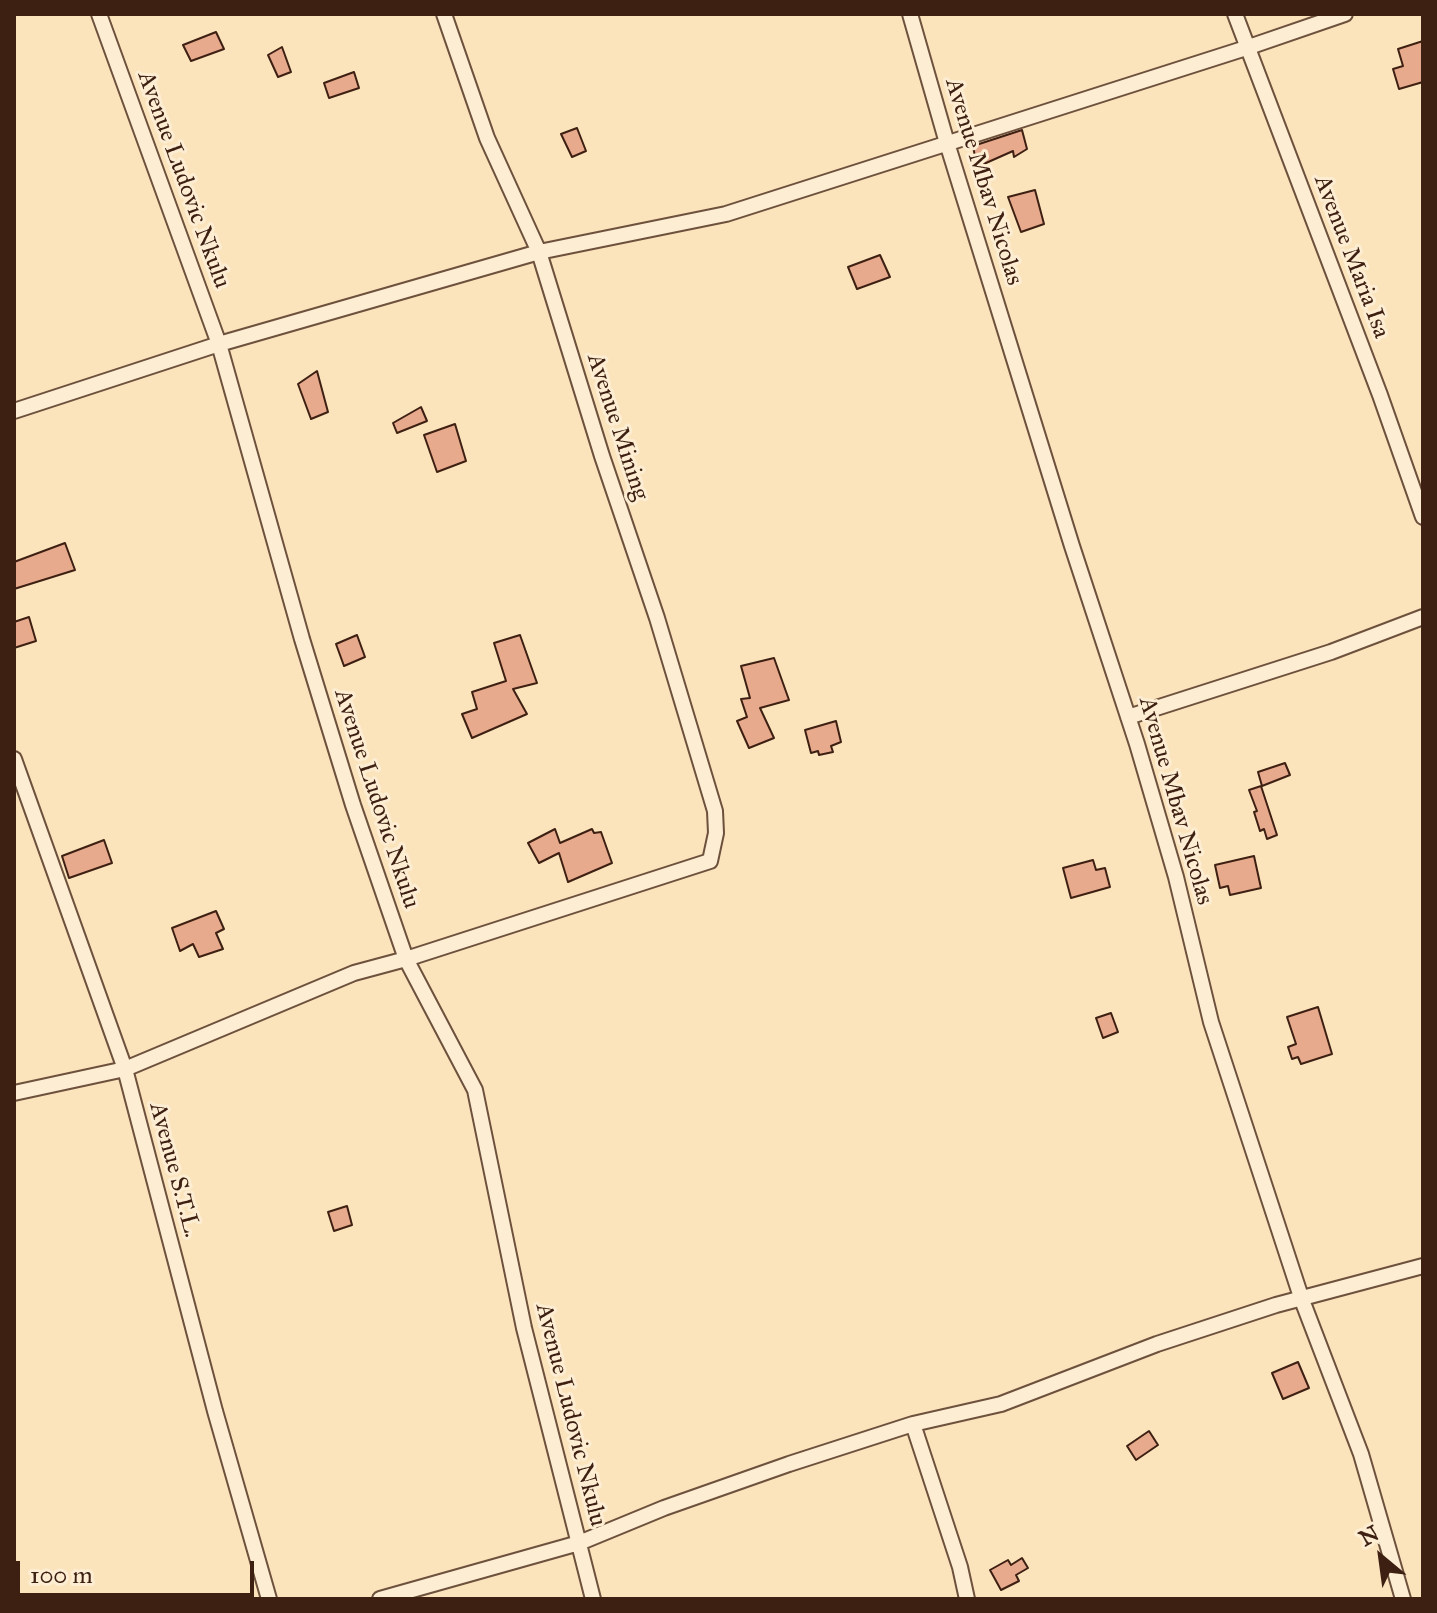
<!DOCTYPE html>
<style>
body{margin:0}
#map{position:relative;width:1437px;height:1613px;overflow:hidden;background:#fbe3bc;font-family:"IM FELL Great Primer",serif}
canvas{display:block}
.frame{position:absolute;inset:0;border:16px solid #3e2013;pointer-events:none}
.north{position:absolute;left:1341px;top:1517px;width:80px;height:80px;-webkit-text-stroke:6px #fcedd3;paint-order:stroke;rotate:331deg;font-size:22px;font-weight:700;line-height:32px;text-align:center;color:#3e2013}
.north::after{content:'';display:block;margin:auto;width:28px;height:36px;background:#3e2013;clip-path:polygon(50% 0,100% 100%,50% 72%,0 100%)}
.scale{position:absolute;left:16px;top:1561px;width:238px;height:36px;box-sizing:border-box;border:4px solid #3e2013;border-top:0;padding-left:10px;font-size:24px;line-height:28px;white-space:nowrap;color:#3e2013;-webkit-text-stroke:6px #fcedd3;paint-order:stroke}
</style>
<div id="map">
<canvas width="1437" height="1613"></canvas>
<div class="frame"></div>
<div class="north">N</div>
<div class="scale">100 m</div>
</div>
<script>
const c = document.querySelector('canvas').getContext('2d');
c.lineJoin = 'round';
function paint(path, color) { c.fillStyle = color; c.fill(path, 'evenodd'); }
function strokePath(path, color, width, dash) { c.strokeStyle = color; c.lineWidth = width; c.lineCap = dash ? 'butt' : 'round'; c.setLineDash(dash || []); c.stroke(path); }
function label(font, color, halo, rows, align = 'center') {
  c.font = font + ' "IM FELL Great Primer",serif'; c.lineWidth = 6; c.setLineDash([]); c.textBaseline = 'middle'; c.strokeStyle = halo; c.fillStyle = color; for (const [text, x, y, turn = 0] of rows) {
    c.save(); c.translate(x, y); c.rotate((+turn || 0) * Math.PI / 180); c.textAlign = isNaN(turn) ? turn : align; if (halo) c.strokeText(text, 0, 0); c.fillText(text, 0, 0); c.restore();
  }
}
const building = new Path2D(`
 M216,32L224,49L191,61L183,45Z
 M1423,41V82L1399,89L1393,69L1403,66L1398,49Z
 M282,47L291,72L278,77L268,55Z
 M354,72L359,88L329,98L324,83Z
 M577,128L586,151L572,157L561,134Z
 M1022,130L1027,149L1014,157L1013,151L977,167L973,146Z
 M1035,190L1044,224L1021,232L1008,197Z
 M880,255L890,277L857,289L848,267Z
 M317,371L328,412L311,419L298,384Z
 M421,407L427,421L397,433L393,423Z
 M455,424L466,461L437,472L424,435Z
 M65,543L75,570L14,589V562Z
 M29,617L36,641L14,648V622Z
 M357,635L365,657L344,666L336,644Z
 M520,635L537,683L513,689L527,714L472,738L462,714L477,709L472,692L506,681L494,643Z
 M774,658L789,700L760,708L774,738L749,748L737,721L747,717L741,699L750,698L741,666Z
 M836,721L841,742L831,746L833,752L819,755L818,751L811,753L805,730Z
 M1285,763L1290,775L1262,786L1258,772Z
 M1261,786L1277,835L1267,839L1264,829L1260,831L1254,812L1257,811L1249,790Z
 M555,829L560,843L592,829L594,833L601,832L612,863L568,882L559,853L539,863L528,843Z
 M104,840L112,863L69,878L62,856Z
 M1254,856L1261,888L1230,895L1228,886L1220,888L1215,865Z
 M1093,860L1096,870L1105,868L1110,887L1071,898L1063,868Z
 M216,911L224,929L216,933L223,949L199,957L193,944L180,951L172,928Z
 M1318,1007L1332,1054L1301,1064L1298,1057L1292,1059L1288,1047L1296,1044L1287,1017Z
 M1111,1013L1118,1032L1103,1038L1096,1018Z
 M347,1206L352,1225L334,1231L328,1212Z
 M1298,1362L1309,1388L1283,1399L1272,1373Z
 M1149,1431L1158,1445L1136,1460L1127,1446Z
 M1022,1558L1028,1568L1016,1575L1019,1581L1001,1590L990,1570L1008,1560L1011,1565Z`);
const street = new Path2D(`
 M99,14L219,344L302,639L353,805L406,959L475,1090L524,1328L593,1599
 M910,14L947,143L1072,546L1137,744L1176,877L1211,1022L1302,1300L1361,1454L1403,1599
 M1235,14L1380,395L1423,517
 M14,411L219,344L539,252L726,214L1246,48L1345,14
 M1128,717L1331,652L1423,617
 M14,759L125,1069L215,1411L269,1599
 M14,1093L125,1069L354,973L406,959L710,861L716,833L715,811L657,618L602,456L539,252L487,138L444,14
 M913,1424L960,1567L967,1599
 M380,1599L579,1543L664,1508L789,1464L913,1424L1001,1404L1157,1344L1276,1305L1423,1266`);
const streetNames = [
 ["Avenue Ludovic Nkulu",183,180,70],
 ["Avenue Mbav Nicolas",983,182,73],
 ["Avenue Maria Isa",1351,257,69],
 ["Avenue Mining",617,427,72],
 ["Avenue Ludovic Nkulu",376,799,72],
 ["Avenue Mbav Nicolas",1175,801,74],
 ["Avenue S.T.L.",174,1170,75],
 ["Avenue Ludovic Nkulu",570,1415,76]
];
paint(building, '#e7aa8d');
strokePath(building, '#3e2013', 2);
strokePath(street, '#6d513d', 18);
strokePath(street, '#fcedd3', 14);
label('24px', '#3e2013', '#fcedd3', streetNames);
</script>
